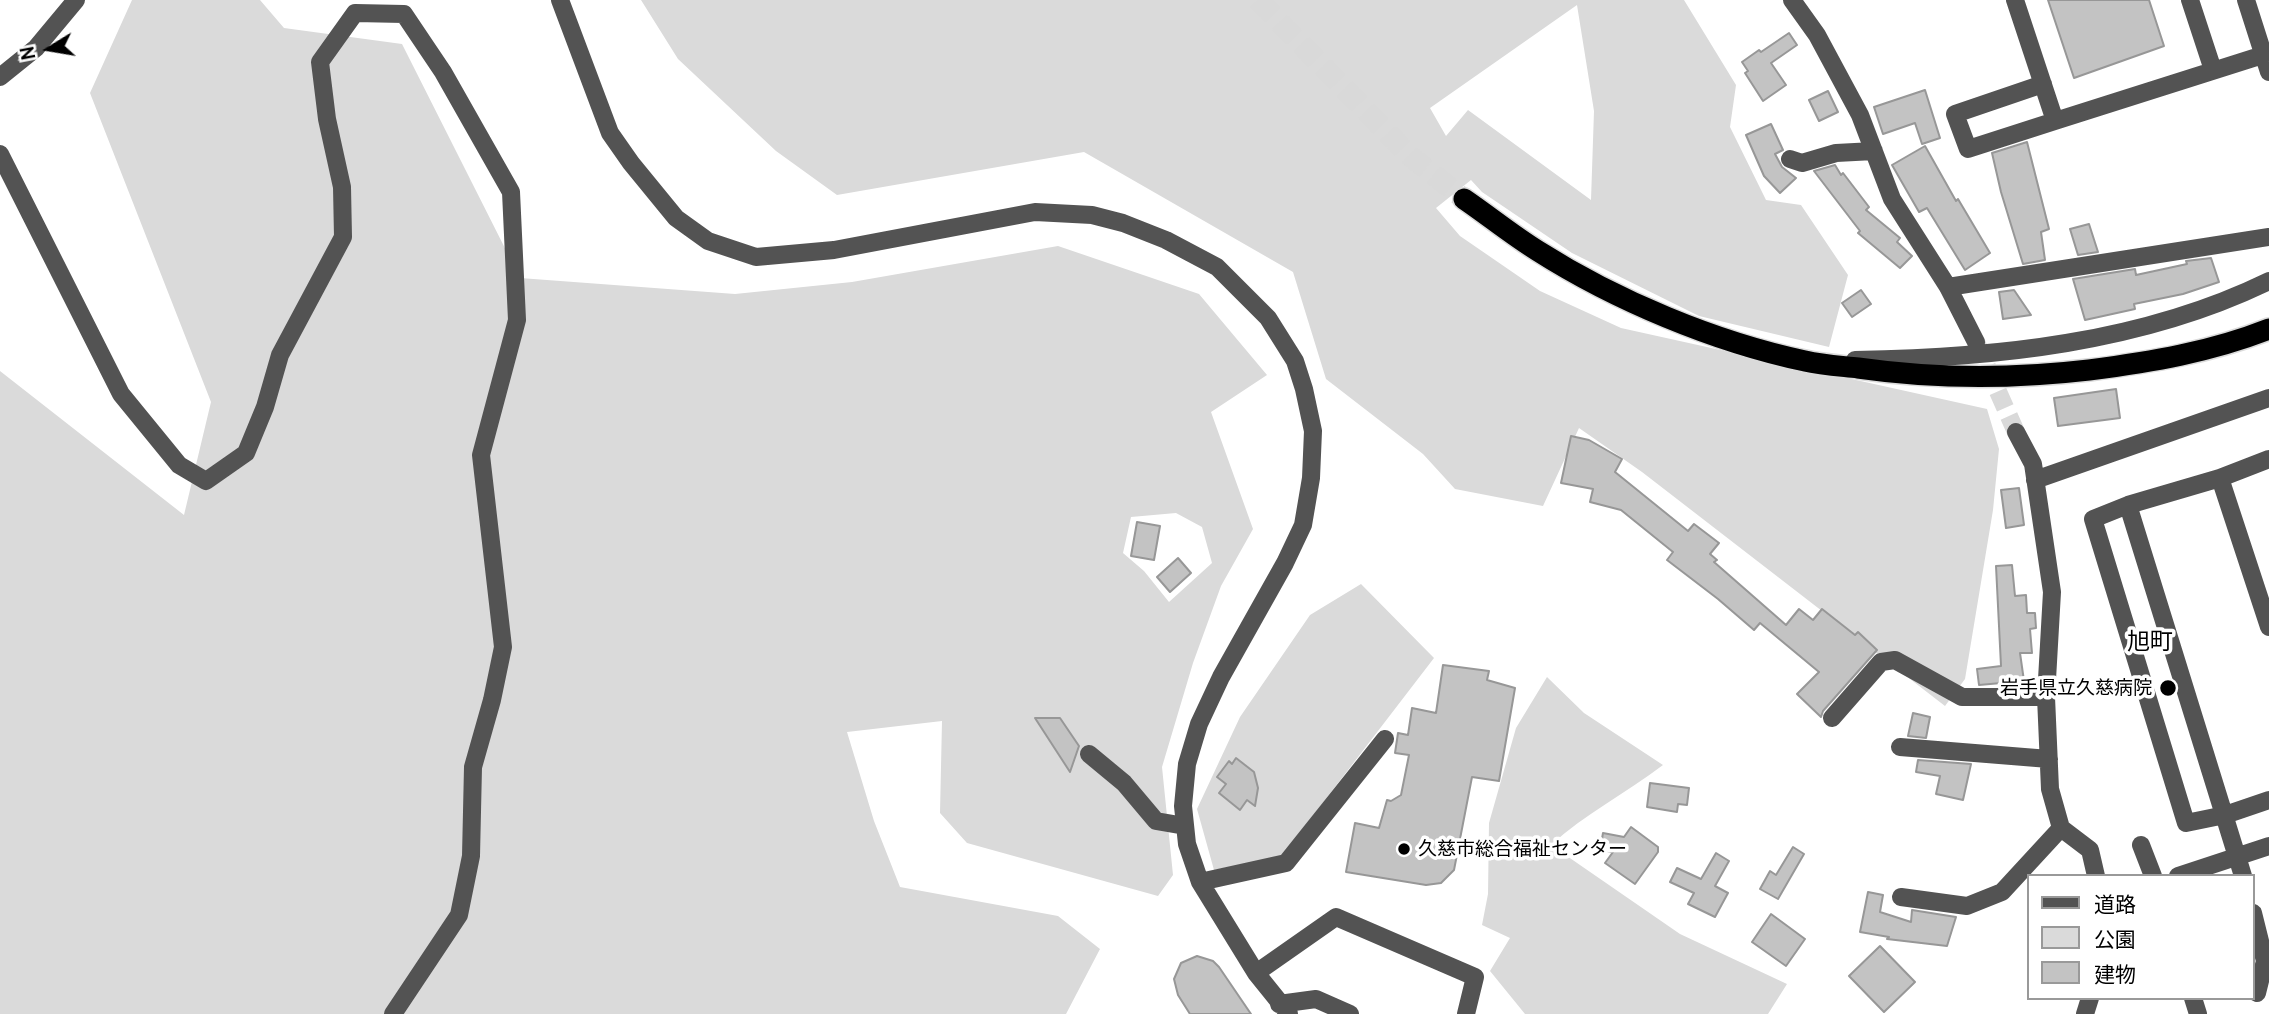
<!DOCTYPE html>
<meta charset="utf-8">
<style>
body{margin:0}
#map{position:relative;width:2269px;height:1014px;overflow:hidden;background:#fff;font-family:Cabin,"Noto Sans JP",sans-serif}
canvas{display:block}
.legend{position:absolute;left:2027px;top:874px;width:228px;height:126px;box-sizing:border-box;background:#fff;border:2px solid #999;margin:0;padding:9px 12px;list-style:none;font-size:21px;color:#000}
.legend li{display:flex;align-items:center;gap:14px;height:35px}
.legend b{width:35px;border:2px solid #999}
.north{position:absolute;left:14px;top:14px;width:70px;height:70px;-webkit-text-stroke:5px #fff;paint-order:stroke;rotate:259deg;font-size:19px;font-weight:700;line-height:28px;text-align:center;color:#000}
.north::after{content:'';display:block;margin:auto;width:24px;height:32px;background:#000;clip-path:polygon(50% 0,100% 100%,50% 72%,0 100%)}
</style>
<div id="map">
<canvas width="2269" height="1014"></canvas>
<ul class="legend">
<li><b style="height:9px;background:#535353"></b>道路</li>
<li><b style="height:19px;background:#dadada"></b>公園</li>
<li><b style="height:19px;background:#c3c3c3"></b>建物</li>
</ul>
<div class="north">N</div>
</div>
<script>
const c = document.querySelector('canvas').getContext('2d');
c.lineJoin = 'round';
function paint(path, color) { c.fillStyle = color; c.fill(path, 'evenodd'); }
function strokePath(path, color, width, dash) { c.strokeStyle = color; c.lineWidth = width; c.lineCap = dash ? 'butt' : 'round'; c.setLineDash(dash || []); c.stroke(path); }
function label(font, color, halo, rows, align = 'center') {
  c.font = font + ' Cabin,"Noto Sans JP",sans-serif'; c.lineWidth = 7; c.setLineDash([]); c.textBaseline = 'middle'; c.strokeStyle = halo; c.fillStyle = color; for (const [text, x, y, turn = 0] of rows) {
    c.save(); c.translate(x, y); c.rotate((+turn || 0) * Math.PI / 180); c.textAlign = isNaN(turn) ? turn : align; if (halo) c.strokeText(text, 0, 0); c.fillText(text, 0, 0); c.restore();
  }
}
const green = new Path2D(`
 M132,0H260L284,28L402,44L520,278L735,294L852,282L1058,246L1199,294L1267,375L1211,412L1253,529L1221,586L1193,663L1162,767L1173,875L1158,896L967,843L940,813L942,721L847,732L874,821L900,887L1058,916L1100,949L1066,1014H0V371L184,515L211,402L90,93ZM1176,513L1202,527L1212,563L1169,602L1144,571L1123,553L1131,517Z
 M641,0H1684L1736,85L1730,127L1766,200L1801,205L1848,275L1829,347L1699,316L1572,253L1482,192L1471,180L1436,208L1460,236L1540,291L1621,328L1987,409L1999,449L1993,510L1965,679L1945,706L1642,472L1579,428L1543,506L1455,489L1423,454L1326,379L1293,272L1084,152L837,195L776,151L678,59ZM1577,5L1594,111L1591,200L1468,110L1446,136L1430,108Z
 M1361,584L1434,658L1282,856L1214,870L1197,809L1240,717L1310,615Z
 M1547,677L1584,713L1663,765C1626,793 1585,814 1551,845L1680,934L1787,984L1768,1014H1525L1490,971L1510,938L1482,925L1488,894L1489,823L1516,728Z`);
const building = new Path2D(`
 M2048,0H2149L2164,46L2074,78Z
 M1789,33L1797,45L1771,63L1786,85L1763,101L1745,73L1748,71L1742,62L1759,50L1761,52Z
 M1925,90L1940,138L1922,144L1915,123L1883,134L1874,107Z
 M1828,91L1838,112L1819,121L1809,100Z
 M1771,124L1783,150L1775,154L1782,167L1796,178L1780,193L1764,176L1746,135Z
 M2027,142L2049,229L2041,232L2045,260L2023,264L2001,192L1992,153Z
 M1925,146L1956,201L1958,199L1990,253L1965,270L1927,208L1919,212L1892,165Z
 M1835,165L1841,175L1843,173L1869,207L1866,210L1900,238L1897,242L1912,256L1900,268L1858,233L1860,231L1814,171Z
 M2089,224L2098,252L2078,255L2070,229Z
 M2211,258L2219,282L2183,294L2134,304L2135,309L2085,320L2073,279L2135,269L2136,275L2187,264L2186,261Z
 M1861,290L1871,304L1852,317L1842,303Z
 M2014,290L2031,315L2003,319L1999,292Z
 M2116,389L2120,418L2058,426L2054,398Z
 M1571,436L1589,440L1622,459L1615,472L1688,531L1694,524L1719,543L1710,554L1717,560L1714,562L1786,625L1799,609L1813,620L1822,609L1855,635L1858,632L1877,650L1823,711L1821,717L1797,694L1819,672L1760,623L1754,630L1718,599L1667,560L1673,552L1621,510L1590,502L1593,489L1561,483Z
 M2019,488L2024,525L2006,528L2001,490Z
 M1137,522L1160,526L1154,560L1131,556Z
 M1178,558L1191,573L1170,592L1157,577Z
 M2012,565L2015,596L2026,595L2027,613H2035L2036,628L2030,629L2032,653H2020L2024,681L1979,685L1977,669L2001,666L1996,566Z
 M1443,665L1489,671L1487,680L1515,688L1499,781L1472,777L1454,870L1441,883L1426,885L1346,872L1355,823L1379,828L1387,800L1391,801L1401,795L1409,755L1395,753L1398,733L1408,735L1412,708L1436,713Z
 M1913,713L1930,717L1926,738L1908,736Z
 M1035,718H1060L1079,746L1070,772Z
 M1236,758L1254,772L1258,788L1255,806L1247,800L1240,810L1219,793L1226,784L1217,777L1229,761L1232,764Z
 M1918,760L1971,764L1963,800L1936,794L1940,776L1916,772Z
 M1650,783L1689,788L1687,805L1678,804L1677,812L1647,807Z
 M1631,827L1658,847V852L1635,884L1605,863L1613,852L1600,850L1603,833L1624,837Z
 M1793,847L1804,854L1778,899L1760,889L1770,871L1776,875Z
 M1716,853L1729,861L1715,886L1728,893L1715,917L1688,904L1694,893L1670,882L1677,868L1701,879Z
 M1868,892L1883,895L1880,912L1911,922L1912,910L1956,917L1947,946L1887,939L1889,937L1860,932Z
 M1771,914L1805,939L1786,966L1752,942Z
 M1880,946L1915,982L1884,1012L1849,976Z
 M1197,956L1213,961L1219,967L1251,1014H1190L1178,995L1174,979L1181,963Z`);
const minorTunnel = new Path2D(`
 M1976,342L2016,432`);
const highwayTunnel = new Path2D(`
 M1258,0L1410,156L1464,199`);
const minor = new Path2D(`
 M560,0L610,133L631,163L676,218L708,241L756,257L834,250L1035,212L1092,215L1123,223L1166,240L1217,267L1268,318L1295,361L1304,389L1313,431L1311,478L1303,525L1285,563L1221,677L1199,724L1187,764L1183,806L1187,844L1200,882L1256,973L1289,1014
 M1792,0L1817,35L1860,115L1892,199L1948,287L1976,342
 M2015,0L2055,121L2263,55
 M2190,0L2213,70
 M2246,0L2269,72
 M0,77L36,48L76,0
 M2043,84L1955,114L1968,149L2055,121
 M0,154L121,394L179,465L206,481L246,453L265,407L280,355L343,237L342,187L327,119L320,62L355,13L404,14L443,72L511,192L517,320L481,455L503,647L492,700L473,767L471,856L459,915L393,1014
 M1790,159L1802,163L1836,153L1874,151
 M1948,287L2269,237
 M1855,360C1994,358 2142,343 2269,281
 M2016,432L2033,464L2052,592L2046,697L2050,789L2061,828L2090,850L2096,876
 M2220,478L2269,459
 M2035,480L2269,398
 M2128,505L2243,876
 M2269,627L2220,478L2128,505L2093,519L2186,823L2225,815L2269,800
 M1832,718L1881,662L1895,660L1962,697H2046
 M1900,747L2049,759
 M1089,754L1124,783L1156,821L1185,826
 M2141,845L2153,876
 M2178,876L2269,846
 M1200,882L1286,863L1385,739
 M1901,897L1967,906L2002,892L2061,828
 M2253,913L2265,961L2257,993
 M1256,973L1336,917L1475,977L1466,1014
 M2193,998L2198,1014
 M1279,1004L1316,999L1350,1014
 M2085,1014L2090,998`);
const highway = new Path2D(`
 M1464,199C1489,216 1512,235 1538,251C1615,300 1715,342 1805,361C1822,365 1840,366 1858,368C1935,379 2012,379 2089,370C2151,362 2211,352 2269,329`);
const markers = [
 [2168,688,9,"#000"],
 [1404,849,7,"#000"]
];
const poiNames = [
 ["岩手県立久慈病院",2152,688],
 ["久慈市総合福祉センター",1418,849,"left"]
];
const quarterNames = [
 ["旭町",2150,642]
];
paint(green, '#dadada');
paint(building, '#c3c3c3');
strokePath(building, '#979797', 2);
strokePath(minorTunnel, '#d9d9d9', 18, [18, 9]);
strokePath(highwayTunnel, '#d9d9d9', 21, [21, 10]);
strokePath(highway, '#dbdbdb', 24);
strokePath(minor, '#535353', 18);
strokePath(highway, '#000', 21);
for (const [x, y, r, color] of markers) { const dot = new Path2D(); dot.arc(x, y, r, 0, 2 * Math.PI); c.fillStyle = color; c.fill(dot); strokePath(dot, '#fff', 2.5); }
label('19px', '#000', '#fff', poiNames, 'right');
label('23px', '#000', '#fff', quarterNames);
</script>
